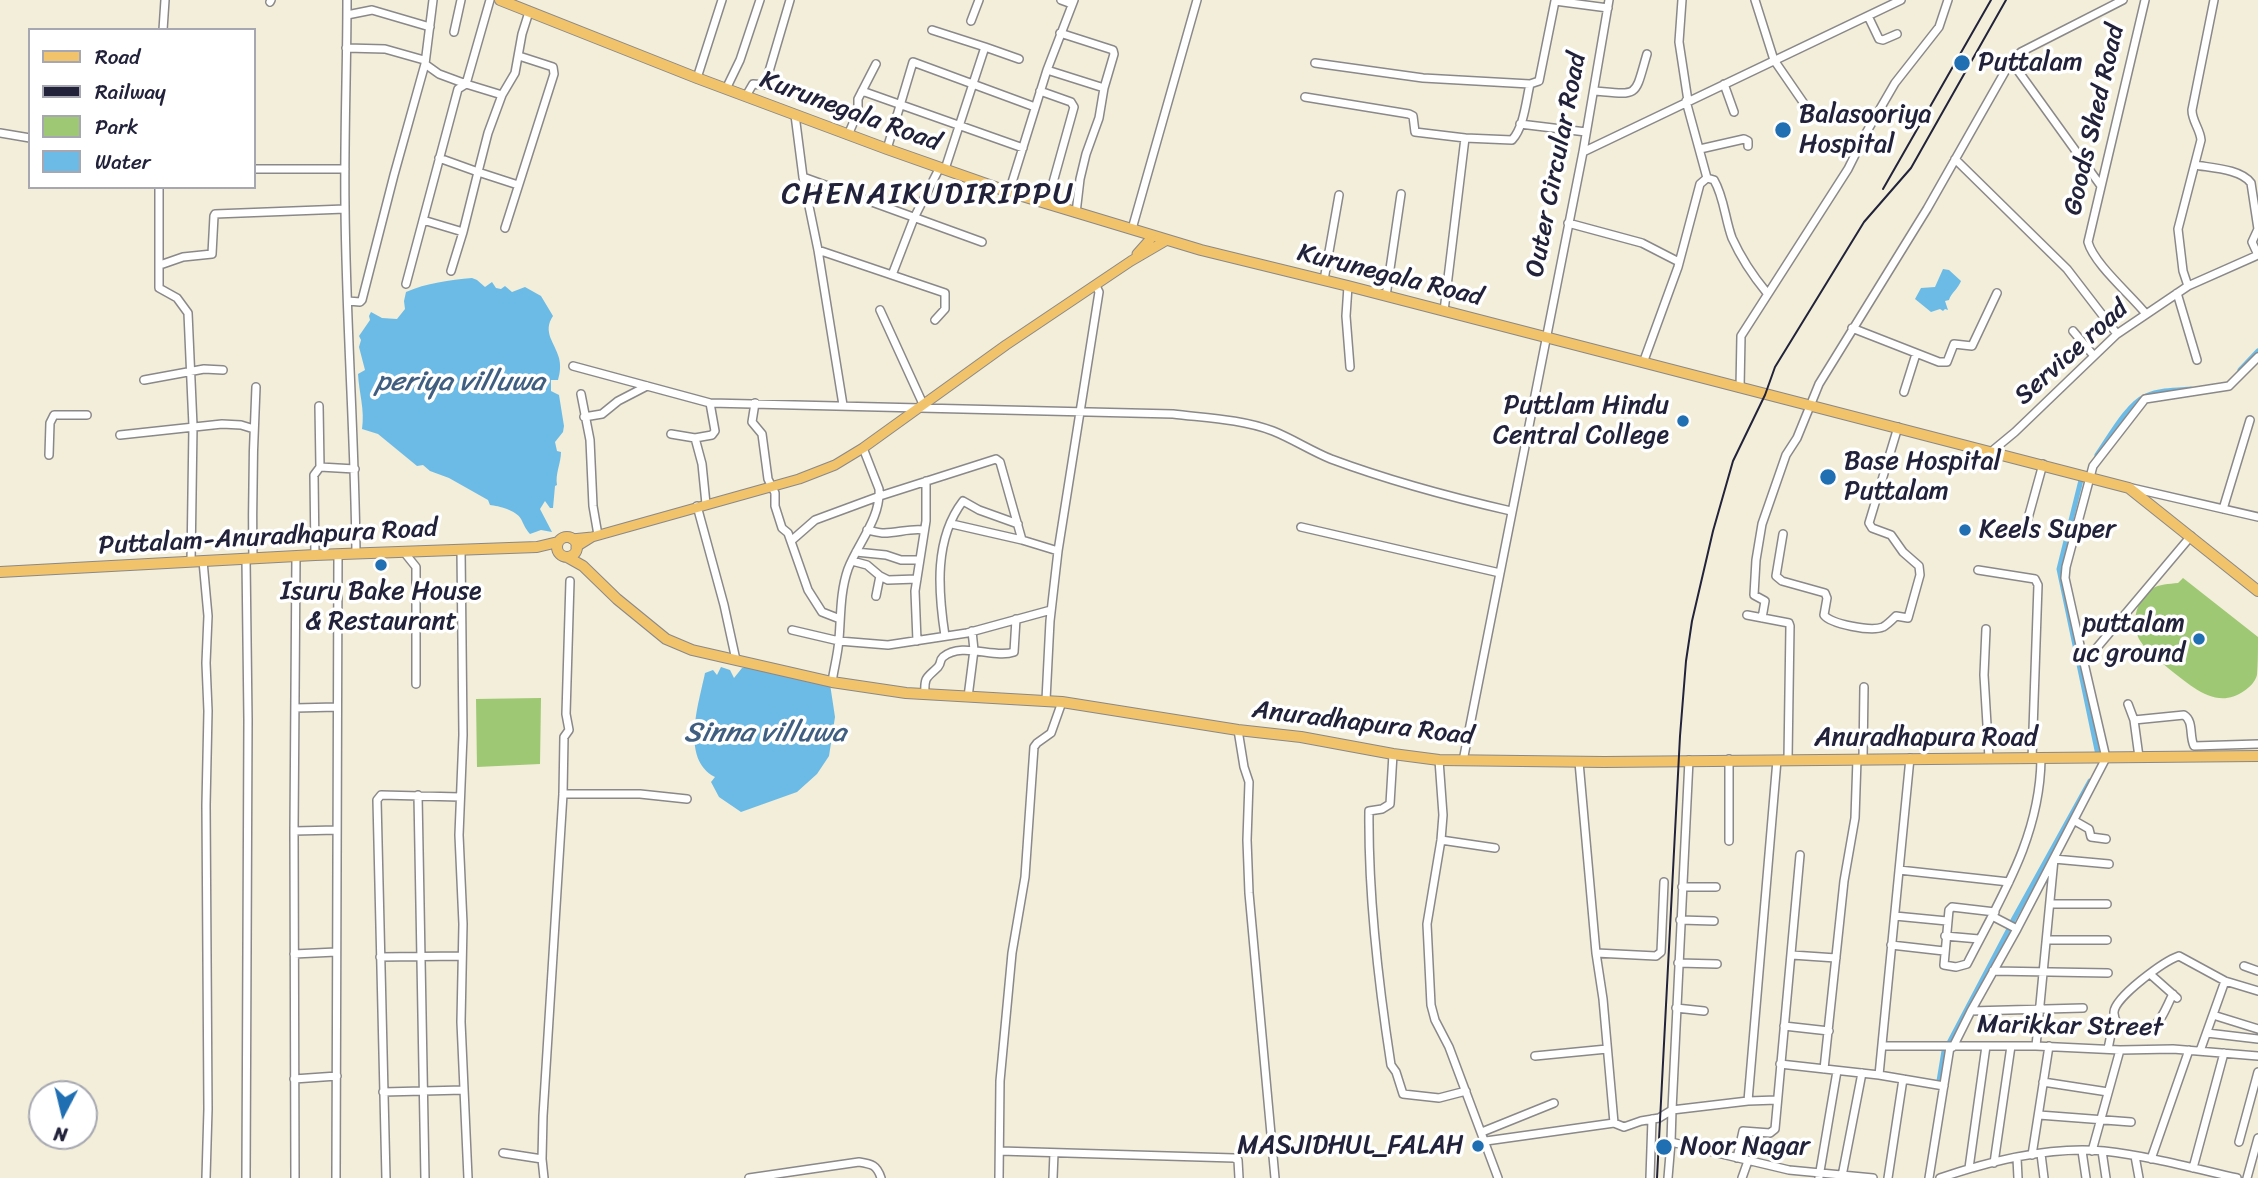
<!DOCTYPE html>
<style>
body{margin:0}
#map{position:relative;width:2258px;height:1178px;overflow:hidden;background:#f2eed9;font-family:Sriracha,sans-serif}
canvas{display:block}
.legend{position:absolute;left:28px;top:28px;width:228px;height:161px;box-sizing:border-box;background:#fff;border:2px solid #a7a7b1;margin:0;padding:9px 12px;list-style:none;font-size:21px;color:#22223b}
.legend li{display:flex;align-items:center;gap:14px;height:35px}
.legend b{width:35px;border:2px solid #a7a7b1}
.north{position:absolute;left:28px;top:1080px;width:70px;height:70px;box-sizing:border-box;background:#fff;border:2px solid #a7a7b1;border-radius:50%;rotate:187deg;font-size:19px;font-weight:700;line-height:28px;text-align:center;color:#22223b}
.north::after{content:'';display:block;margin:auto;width:24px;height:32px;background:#1f6fb2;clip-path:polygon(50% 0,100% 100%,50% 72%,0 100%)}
</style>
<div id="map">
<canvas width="2258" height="1178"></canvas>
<ul class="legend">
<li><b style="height:9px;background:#f1c36a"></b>Road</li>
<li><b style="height:9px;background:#22223b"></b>Railway</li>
<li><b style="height:19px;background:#9ec874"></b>Park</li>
<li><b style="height:19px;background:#6cbbe7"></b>Water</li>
</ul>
<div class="north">N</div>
</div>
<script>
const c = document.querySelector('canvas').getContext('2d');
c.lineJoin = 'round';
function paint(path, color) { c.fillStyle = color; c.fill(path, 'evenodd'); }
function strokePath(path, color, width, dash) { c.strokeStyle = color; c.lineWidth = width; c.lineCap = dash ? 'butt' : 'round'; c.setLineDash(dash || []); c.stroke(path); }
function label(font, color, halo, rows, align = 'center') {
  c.font = font + ' Sriracha,sans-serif'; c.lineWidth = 7; c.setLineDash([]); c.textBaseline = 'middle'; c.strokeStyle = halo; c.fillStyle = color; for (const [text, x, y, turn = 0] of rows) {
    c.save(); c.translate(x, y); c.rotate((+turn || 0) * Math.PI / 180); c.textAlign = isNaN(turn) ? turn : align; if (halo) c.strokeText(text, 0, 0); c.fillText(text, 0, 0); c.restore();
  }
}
const green = new Path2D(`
 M2183,578L2258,637C2258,649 2258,664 2257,675C2255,682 2250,687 2244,691C2216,711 2190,685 2168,668C2159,660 2148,653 2141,642C2130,626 2135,600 2152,589C2159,584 2169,584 2178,583Z
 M541,698L540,764L477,767L476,699Z`);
const water = new Path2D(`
 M1943,269L1949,270L1961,281C1958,289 1951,293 1949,300L1945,301L1948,310L1945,309L1943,311L1940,309L1931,312L1915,299L1921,288L1935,287Z
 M472,278L477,280L485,287L492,282L496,288L501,289L505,286L512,292L525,287L541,296L553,316C542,332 555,343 559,358C561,366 560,373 558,380H551V391L559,395L564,426L563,432L555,442L557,451L561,452C561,463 555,474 557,485L555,486L553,508H550L545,501L540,509L552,532L541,530L530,534C525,528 524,525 521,519C516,510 499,506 490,505L488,500L449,478L430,471L423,465L417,466L378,434L362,429C365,410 359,393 358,374L365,370L359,347L361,340L359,336L370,320L369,316L371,312L382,318L397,319L405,309L404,301L406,292C426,283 450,280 472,278Z
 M721,667L730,670L734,678L742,668L753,667L830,684L835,717L829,756L817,774L797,792L741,812L719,797L711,782L715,777C680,759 699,703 705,673L713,670L717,675Z`);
const canal = new Path2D(`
 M2240,370L2258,351
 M2097,455C2109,438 2127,404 2146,396C2160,390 2176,390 2191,389
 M2081,480L2059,569L2098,755
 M2012,922L2090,781
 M1949,1043L2009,929
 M1939,1081L1944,1051`);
const minor = new Path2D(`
 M347,0C347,69 344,138 345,207C346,323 355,438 356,553
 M1061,0L1072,4
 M1682,0L1679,42L1688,101
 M1755,0L1774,60L1805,105
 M2145,0L2088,242C2094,264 2131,295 2146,314
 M270,2L271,0
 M347,15L372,10L430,27
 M1868,16L1879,39L1883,40L1897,34
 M971,21L979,0
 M163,30L165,0
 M932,30L985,47
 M454,32L461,0
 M346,48L385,49L424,60
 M2011,61L2101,186
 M1315,63L1423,78L1530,84C1526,101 1524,127 1512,140L1465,138
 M425,64L439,74L466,84L490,0
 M1047,70L1104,88L1114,54L1113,50L1060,33
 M697,78L722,0
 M1530,84L1539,81L1555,1L1608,8
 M1724,84L1734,112
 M726,89L740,60L760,0
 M862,91L1023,148
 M1040,91L1071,102L1074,107L1047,204
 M1594,91C1640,95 1634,98 1647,54
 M502,95L488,133L478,172L518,185
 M746,96L753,84L765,85L790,0
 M1305,97L1409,114L1413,116L1415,132L1465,138L1444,311
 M795,115L803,177L818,250L843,405
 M1520,124L1586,132
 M0,133L30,138
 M848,135L858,112V99L876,64
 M887,149L913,62L1035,107
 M1700,149L1744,139L1748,141V146
 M1583,152L1901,0
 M439,158L478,172L463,232
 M1955,159L2067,269L2117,334
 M2195,165C2212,168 2241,169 2251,183L2258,229L2252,242L2258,255
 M254,169H345
 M945,169L985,47L1019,59
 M803,177L982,242
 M1707,178L1714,180C1724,197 1725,219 1732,238C1741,258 1753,276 1767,293
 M159,187V288L177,298L188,313L193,426L191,562
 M1009,192L1047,70L1074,0
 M1076,213L1080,179L1086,154L1099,118L1104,88
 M423,220L463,232L451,271
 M1568,223L1642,243L1679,262
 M505,228L554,74L553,67L519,56
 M1132,229L1197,0
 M818,250L945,293V309L935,320
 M160,265L183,257L212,254L214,216L215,214L345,209
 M892,275L914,218L940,167
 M1324,280L1339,195
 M406,284L458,89L466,84L502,95L515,73L522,34L529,12
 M1348,286L1346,316L1350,367
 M2188,286L2183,271L2178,229L2201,140C2200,129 2192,121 2192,110L2214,0
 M2177,293L2197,360
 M1386,296L1401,194
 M348,301L360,302L362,300L394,175L425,64L433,0
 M880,310L923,404
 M1852,328L1939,362H1947L1954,344L1972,346L1997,293
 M2073,331L2094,356
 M1643,363L1678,267L1700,184L1707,178L1686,101
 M573,366L710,403L1173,414C1206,418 1241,419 1273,431C1293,439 1311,451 1331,459C1390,481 1450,497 1511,511
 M144,380L204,369L223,370
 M1740,388L1741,336L1848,169L1866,133L1895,83L1939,27L1948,0
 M1904,392L1916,354
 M581,394L590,440L593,506L598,535
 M755,403L752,422L762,434L768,479L775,493V506L782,528L788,533L808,590L822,612L840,619
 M319,406L320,467
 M584,417L602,414L618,401L647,386
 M671,434L695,438
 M120,435L222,424L241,425L254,429
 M1992,451L2015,432L2117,334L2188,286L2258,255
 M49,455L50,423L54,415H87
 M2132,488L2258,517
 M706,504L702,464L695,438L712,435L715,431L710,403
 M697,506L724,605L736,660
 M2223,509L2250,420
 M2027,522L2043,464
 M952,524L1022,540
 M1301,527L1500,573
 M867,530C873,531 879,533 884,533C898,533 910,528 924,530
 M1783,534L1776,576L1782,581L1825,593L1827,598L1824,615C1831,624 1871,632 1883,627C1887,625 1892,620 1896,616L1908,618L1920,575L1919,566L1903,552L1891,535L1872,528L1869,523L1898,427
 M791,541L815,520L880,496L996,459L1000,462L1022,540L1058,551
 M461,550L463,735L459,835L463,924L461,1022L468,1178
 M404,552L416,567V684
 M856,552L886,555L901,560H919
 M315,555L314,475L320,467L355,469
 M253,558C252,501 253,444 256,387
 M246,559L248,720L246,1178
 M203,561L208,616L206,663L208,711L206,805L208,1109L206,1178
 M852,561L867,565L880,576L888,580L917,579
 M1978,570L2035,579L2038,585L2032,759
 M876,596L880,576
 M1747,615L1789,623L1790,626L1788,759
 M1762,618L1765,601L1754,595L1756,560L1762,524L1786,455L1797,438L1819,384L1927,209L2011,61L2021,52L2123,0
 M1986,629L1984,675L1989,758
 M792,630L839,641L888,645L967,633L1051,610
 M945,636C938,590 934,539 963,501L979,510L1018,524
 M917,641L915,591L926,521V481
 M2084,663L2065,578L2066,567L2093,466L2145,399L2229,386L2258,357
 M832,682C834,668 838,654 839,639C841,615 840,592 848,569C858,543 881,518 879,489L863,448
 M925,694C924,676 927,678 938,667C942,662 939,661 943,657C962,641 994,659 1014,652L1016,619
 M968,697L974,650L972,631
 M1046,700L1050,621L1058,551L1099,292L1096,286
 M2128,704L2134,720L2139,757
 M295,708L337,707
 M2134,720L2184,715C2194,721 2189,736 2194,746L2258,744
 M1238,730L1244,767L1249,782L1247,840L1249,893L1275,1178
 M1393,754L1390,804L1382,809L1369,811C1368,896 1378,981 1391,1065L1396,1072L1403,1094L1439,1098L1466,1091
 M1863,758L1864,687
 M1729,759V841
 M1439,760L1443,815L1441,840L1427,924L1431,1005L1435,1020L1449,1047L1498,1178
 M1463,761L1583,152L1609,0
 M1579,762L1596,953L1603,999L1614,1123
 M563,794H640L687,799
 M418,795L425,1178
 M2075,821L2089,829L2091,837L2106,839
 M294,831L337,830
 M1441,840L1495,848
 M1899,870L2009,882
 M1682,887H1716
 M2050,904H2107
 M1995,912L1952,907L1949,910L1944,965L1956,967L1967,964C2001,897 2040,837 2041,759
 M1895,916L1947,921
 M1992,916L2017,929
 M1680,920L1714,921
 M1945,936L1979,939
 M2047,940H2107
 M1891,945L1944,951
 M1596,953L1656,956L1661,952L1664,882
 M294,954L336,952
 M1792,955L1836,958
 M380,957L462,956
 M1678,963L1717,964
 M2244,966L2258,971
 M1993,971L2108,973
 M2150,974L2177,998
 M2173,994C2167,1005 2163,1019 2153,1027C2142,1035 2113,1030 2114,1012C2115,997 2164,961 2179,956L2225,981L2258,991
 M1676,1008L1704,1011
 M1971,1011L2083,1008
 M2213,1015L2258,1029
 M1784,1026L1829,1031
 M2207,1033L2258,1039
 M1882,1046H2036L2120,1050L2173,1049L2258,1056
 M2036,1046L2054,859L2109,864
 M1953,1047L1971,1011L2017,929L2106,758L2084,663L2191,536
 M2108,1049L2111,1034L2120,1025
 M2200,1051L2225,981
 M1535,1056L1607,1049
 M1780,1064L1879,1075L1944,1086
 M1824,1069L1844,881L1855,818L1857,759
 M1879,1075L1910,758
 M294,1079L337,1076
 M2043,1082L2108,1092
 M383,1092L464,1090
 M1777,1100L1748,1101L1672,1110L1671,1142L1789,1170L1873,1178
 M1748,1101L1777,760
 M2039,1115L2131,1122
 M1482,1132L1554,1103
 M1486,1141L1614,1123L1624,1127L1641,1121L1659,1118L1672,1110L1689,760
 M2239,1142L2258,1072
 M1000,1151L1234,1158L1238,1160L1239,1178
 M2082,1151L2086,1178
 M2092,1151L2120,1050
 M2102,1151L2106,1178
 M503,1153L542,1159
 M2041,1154L2044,1178
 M2032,1155L2049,1046
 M2135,1156L2139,1178
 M1737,1158L1743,1131L1770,1133L1775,1129L1800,855
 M2017,1158L2018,1178
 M2151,1159L2189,1050
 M1994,1163L2011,1046
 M1969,1168L1986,1046
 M2193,1168L2224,1053
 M1842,1176L1862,1073
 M1819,1177L1837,1071
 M295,1178L294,831L296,557
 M336,1178L338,554
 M386,1178L377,800L381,795L460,797
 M544,1178L542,1159L543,1116L563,794L564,737L569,730L566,714L570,581
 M749,1178L859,1162C872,1164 877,1165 881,1178
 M999,1178L1000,1081L1012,953L1025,877L1034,747L1037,743L1051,733L1062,702
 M1053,1178L1054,1153
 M1650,1178L1652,1119
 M1668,1178L1671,1142
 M1742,1178L1748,1161
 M1888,1178L1903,1079
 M1929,1178L1950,1047
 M1940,1178C1990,1161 2052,1146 2104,1151C2149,1156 2193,1168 2237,1178
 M2247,1178L2258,1138`);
const major = new Path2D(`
 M1137,254L1153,236
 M572,539L592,537L799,479L835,465L863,448L1006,345L1131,261L1167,240
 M576,547L592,537`);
const highway = new Path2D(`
 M500,0L697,78L887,149L1009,192L1201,250L1348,286L2129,488L2258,591
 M557 547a10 10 0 1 1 20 0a10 10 0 1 1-20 0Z
 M567,557L583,566L617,599L666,639L692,650L832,682L906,693L1062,702L1238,730L1301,737L1393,754L1439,760L1604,762L2258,756
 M0,572L315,555L537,547L558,542`);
const rail = new Path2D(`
 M1883,189L1991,0
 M1657,1178L1680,736L1686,661L1692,621L1713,531L1733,461L1765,395L1775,367L1864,222L1911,168L2006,0`);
const markers = [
 [1962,63,9,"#1f6fb2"],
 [1783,130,9,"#1f6fb2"],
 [1683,421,7,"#1f6fb2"],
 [1828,477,9,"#1f6fb2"],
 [1965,530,7,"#1f6fb2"],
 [381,565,7,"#1f6fb2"],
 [2199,639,7,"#1f6fb2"],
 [1478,1146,7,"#1f6fb2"],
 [1664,1147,9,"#1f6fb2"]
];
const poiNames = [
 ["Puttalam",1978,63],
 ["Balasooriya",1799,115],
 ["Hospital",1799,145],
 ["Puttlam Hindu",1669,406,"right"],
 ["Central College",1669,436,"right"],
 ["Base Hospital",1844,462],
 ["Puttalam",1844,492],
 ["Keels Super",1979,530],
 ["Isuru Bake House",381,592,"center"],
 ["& Restaurant",381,622,"center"],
 ["puttalam",2185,624,"right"],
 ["uc ground",2185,654,"right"],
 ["MASJIDHUL_FALAH",1464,1146,"right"],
 ["Noor Nagar",1680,1147]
];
const streetNames = [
 ["Kurunegala Road",850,112,20],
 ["Goods Shed Road",2095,120,-77],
 ["Outer Circular Road",1557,165,-79],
 ["Kurunegala Road",1390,276,14],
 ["Service road",2072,353,-42],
 ["Puttalam-Anuradhapura Road",268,538,-3],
 ["Anuradhapura Road",1363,724,7],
 ["Anuradhapura Road",1926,738],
 ["Marikkar Street",2070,1027,1]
];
const waterNames = [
 ["periya villuwa",460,383],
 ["Sinna villuwa",765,734]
];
const quarterNames = [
 ["CHENAIKUDIRIPPU",928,195]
];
paint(green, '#9ec874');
paint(water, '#6cbbe7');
strokePath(canal, '#6cbbe7', 5);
strokePath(minor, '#8a888a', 10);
strokePath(major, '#8a888a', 11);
strokePath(highway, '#8a888a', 12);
strokePath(minor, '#fff', 7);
strokePath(major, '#f1c36a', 9);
strokePath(highway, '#f1c36a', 10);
strokePath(rail, '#22223b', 2);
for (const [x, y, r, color] of markers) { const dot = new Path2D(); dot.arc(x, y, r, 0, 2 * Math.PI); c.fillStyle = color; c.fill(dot); strokePath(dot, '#fff', 2.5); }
label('26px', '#22223b', '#fff', poiNames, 'left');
label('26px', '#22223b', '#fff', streetNames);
label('italic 28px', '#405f80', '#fff', waterNames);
c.letterSpacing = '2px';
label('30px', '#22223b', '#fff', quarterNames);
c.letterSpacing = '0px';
</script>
